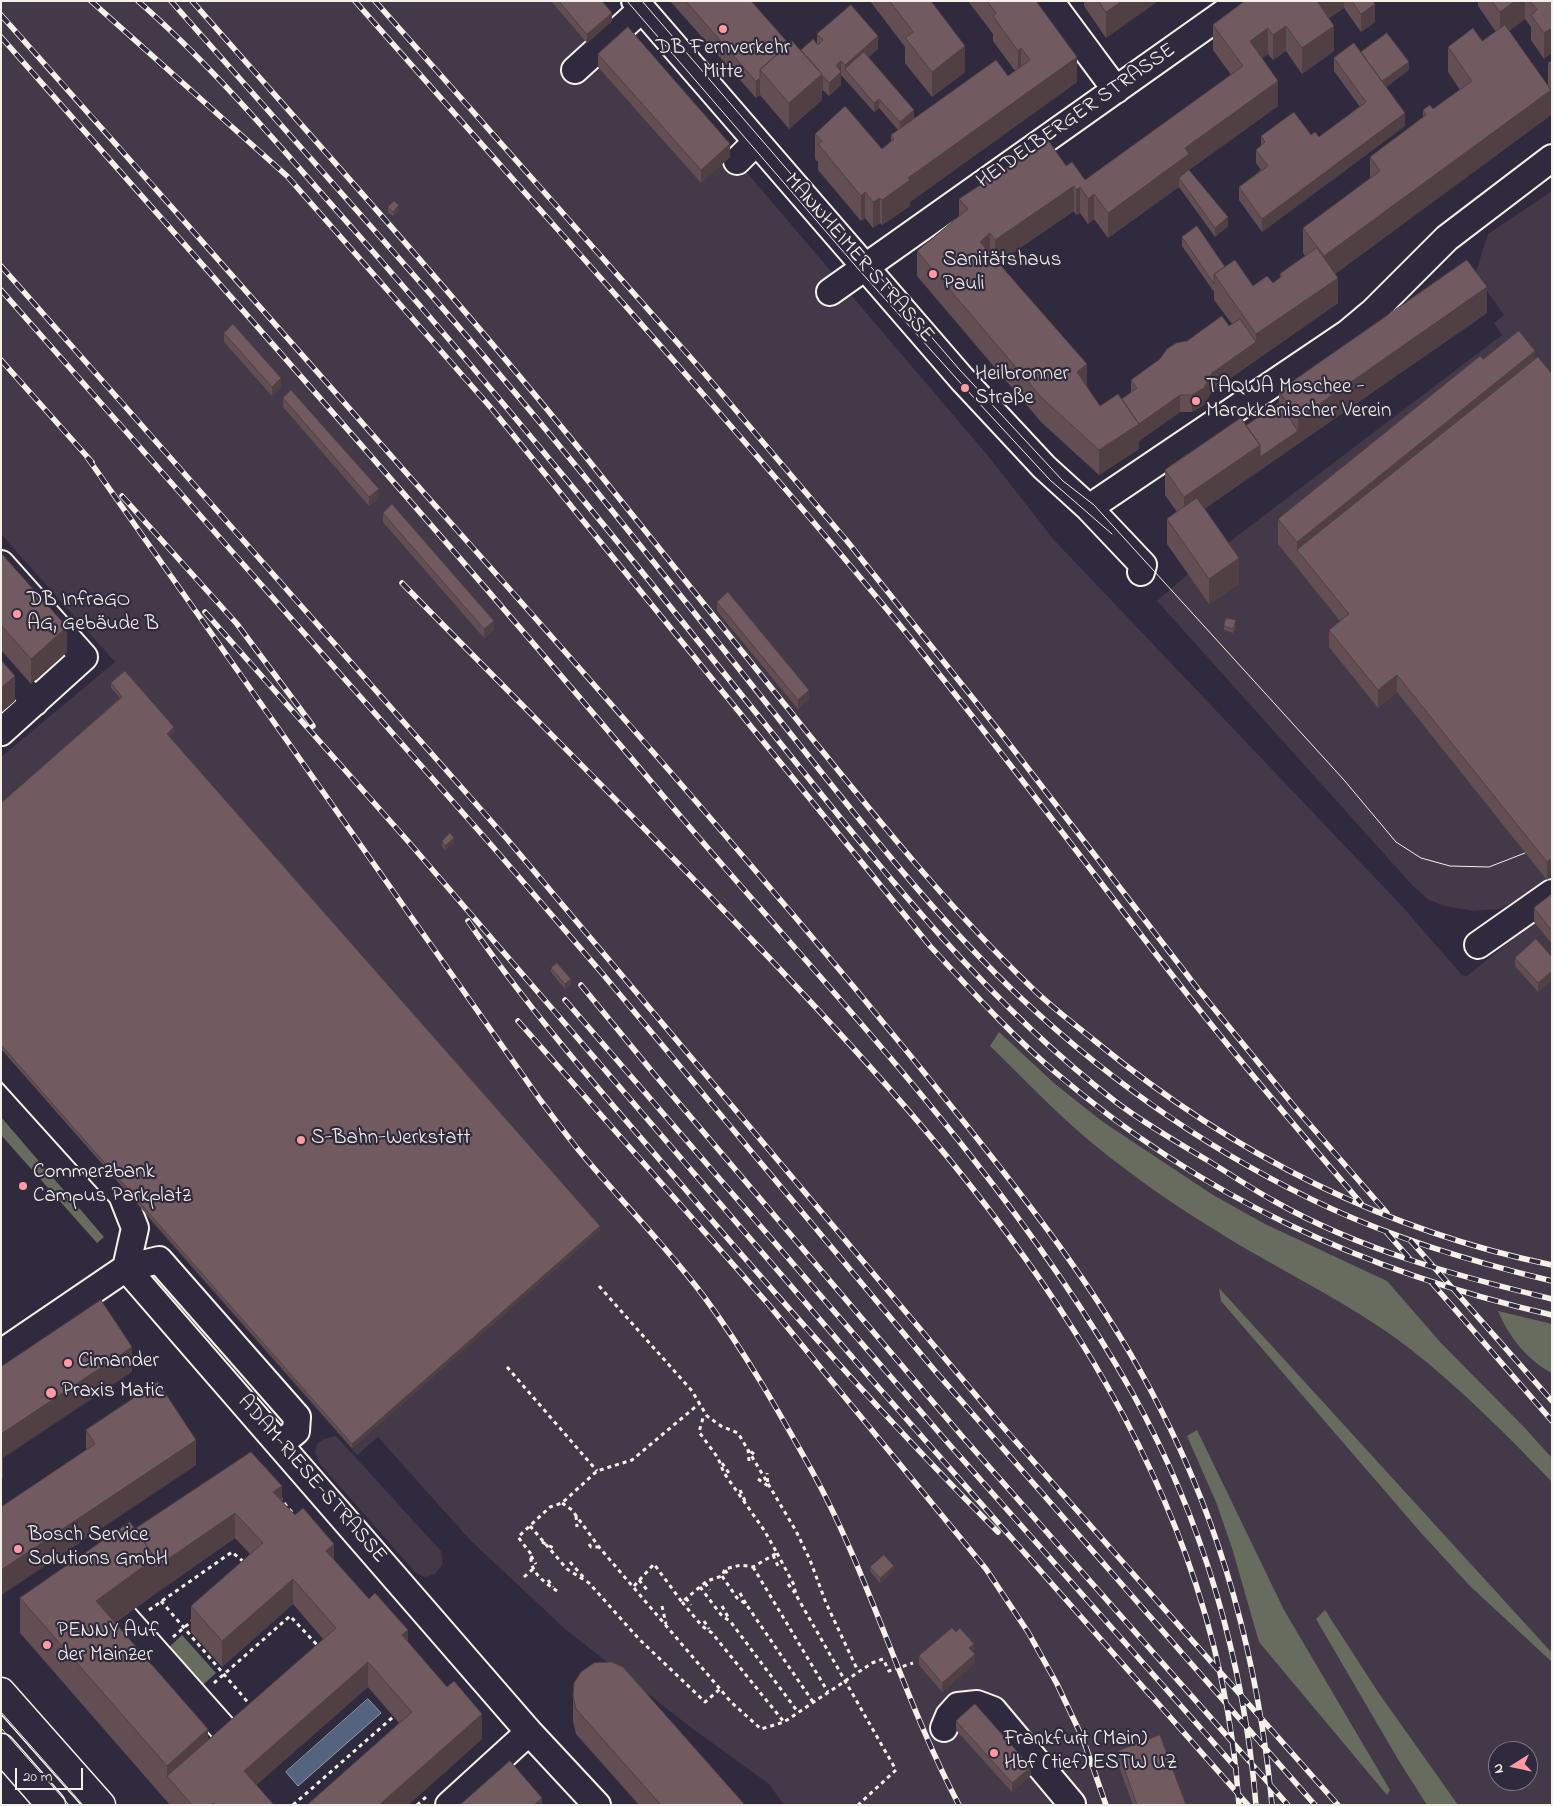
<!DOCTYPE html>
<meta charset="utf-8">
<style>
body{margin:0}
#map{position:relative;width:1553px;height:1806px;overflow:hidden;background:#2f2a3d;font-family:"Indie Flower",sans-serif}
canvas{display:block}
.frame{position:absolute;inset:0;border:2px solid #f4f1e8;pointer-events:none}
.north{position:absolute;left:1488px;top:1741px;width:50px;height:50px;box-sizing:border-box;background:#2f2a3d;border:1px solid #7e7a81;border-radius:50%;rotate:260deg;font-size:14px;font-weight:700;line-height:20px;text-align:center;color:#f4f1e8}
.north::after{content:'';display:block;margin:auto;width:18px;height:22px;background:#ff9aa2;clip-path:polygon(50% 0,100% 100%,50% 72%,0 100%)}
.scale{position:absolute;left:15px;top:1768px;width:68px;height:22px;box-sizing:border-box;border:2px solid #f4f1e8;border-top:0;padding-left:6px;font-size:15px;line-height:18px;white-space:nowrap;color:#f4f1e8;-webkit-text-stroke:4px #2f2a3d;paint-order:stroke}
</style>
<div id="map">
<canvas width="1553" height="1806"></canvas>
<div class="frame"></div>
<div class="north">N</div>
<div class="scale">20 m</div>
</div>
<script>
const c = document.querySelector('canvas').getContext('2d');
c.lineJoin = 'round';
function paint(path, color) { c.fillStyle = color; c.fill(path, 'evenodd'); }
function strokePath(path, color, width, dash) { c.strokeStyle = color; c.lineWidth = width; c.lineCap = dash ? 'butt' : 'round'; c.setLineDash(dash || []); c.stroke(path); }
function label(font, color, halo, rows, align = 'center') {
  c.font = font + ' "Indie Flower",sans-serif'; c.lineWidth = 4.5; c.setLineDash([]); c.textBaseline = 'middle'; c.strokeStyle = halo; c.fillStyle = color; for (const [text, x, y, turn = 0] of rows) {
    c.save(); c.translate(x, y); c.rotate((+turn || 0) * Math.PI / 180); c.textAlign = isNaN(turn) ? turn : align; if (halo) c.strokeText(text, 0, 0); c.fillText(text, 0, 0); c.restore();
  }
}
const built = new Path2D(`
 M1,1H597L737,161L989,457L1054,540L1400,904L1462,975L1467,976L1552,908V1805H784L769,1784L689,1726L565,1629L470,1540L378,1437L357,1455L1,1051V757L115,662L1,534ZM1498,1751H1528V1781H1498Z
 M1552,191V875L1519,899L1499,909L1473,911L1445,906L1429,900L1413,886L1157,601L1188,574L1167,544L1197,524L1216,552L1502,335L1494,323L1504,315L1475,274L1488,234Z
 M336,1436L441,1551L443,1564L435,1574L425,1577L416,1573L319,1463L315,1452L317,1444L324,1439Z`);
const green = new Path2D(`
 M999,1032L1055,1084L1103,1122L1213,1195L1265,1224L1387,1281L1441,1343L1523,1426L1552,1458V1482C1507,1435 1460,1388 1409,1348C1349,1302 1278,1270 1215,1230C1174,1205 1134,1177 1097,1147C1059,1116 1025,1080 990,1046Z
 M1,1117L104,1237L97,1243L1,1135Z
 M1219,1288L1552,1653V1662L1470,1586L1422,1534L1221,1301Z
 M1498,1311L1552,1324V1373C1527,1360 1509,1337 1498,1311Z
 M1197,1430L1284,1610L1390,1790L1387,1795L1259,1642L1232,1548L1216,1502L1187,1436Z
 M1325,1610L1378,1692L1458,1805H1427L1399,1761L1316,1619Z
 M182,1635L216,1673L197,1690L164,1652Z`);
const water = new Path2D(`
 M368,1699L381,1713L298,1786L286,1772Z`);
const path = new Path2D(`
 M599,1286L692,1391L707,1416L721,1426L738,1433L796,1531L810,1560L826,1603L858,1671
 M507,1367L597,1471
 M749,1461L748,1449L756,1456
 M722,1463L729,1473
 M758,1479L768,1486L767,1473
 M740,1490L745,1501
 M279,1497L296,1517
 M562,1503L572,1510L599,1547L720,1689
 M576,1516L577,1527
 M530,1526L567,1569L589,1583L639,1639L705,1702L720,1689L731,1702L761,1729L784,1722L872,1663L883,1659L889,1671L913,1663
 M542,1542L555,1549
 M589,1544L591,1547H599
 M777,1553L794,1585L796,1595L896,1770L858,1805
 M773,1555L778,1566
 M531,1556L536,1564
 M570,1562L586,1580
 M753,1567L828,1692
 M725,1570L729,1576
 M722,1576L737,1598L746,1604L813,1702
 M524,1577L533,1569
 M548,1580L553,1587
 M639,1580L648,1591
 M705,1583L710,1590
 M788,1584L795,1593
 M634,1586L654,1564L682,1602L707,1581L722,1576L725,1569L741,1565L753,1567L777,1553L764,1530L724,1473L718,1458L699,1432L703,1418L707,1416
 M700,1587L722,1616L730,1621L798,1712
 M557,1591C544,1582 529,1572 531,1554L518,1537L550,1507L562,1503L597,1471L632,1460L700,1403
 M740,1593L746,1604
 M686,1598L691,1605
 M161,1601L252,1707
 M682,1602L702,1626L712,1633L784,1722
 M662,1606L666,1624
 M722,1606L729,1619
 M149,1610L232,1552L245,1563
 M704,1621L709,1629
 M173,1637L193,1620
 M214,1683L290,1616L319,1647
 M293,1805L393,1717
 M417,1805L426,1797`);
const minor = new Path2D(`
 M635,1L962,379L1044,467L1089,508L1143,565L1141,572
 M1050,1L1116,90
 M575,70L642,9
 M737,161L756,142
 M830,292L1241,1
 M1089,508L1348,333L1373,312L1447,238L1552,158
 M1,564L84,657L1,732
 M1,664L35,702
 M1478,945L1552,893
 M1,1061L122,1195L135,1228L126,1268
 M126,1268L529,1732L597,1805
 M1,1353L126,1268L159,1260L297,1417L296,1431L280,1444
 M100,1590L228,1734
 M944,1728L949,1716L958,1706L977,1704L993,1710L1072,1804L1070,1805
 M449,1805L529,1732`);
const major = new Path2D(`
 M1,1692L101,1805
 M1,1748L51,1805`);
const tram = new Path2D(`
 M627,1L860,271L965,388L1050,480L1112,534
 M642,1L959,369L1063,481L1094,505L1344,780L1396,842L1421,858L1450,866L1489,867L1525,853
 M1,1712L83,1805
 M1,1728L69,1805`);
const rail = new Path2D(`
 M91,1L287,176L492,409L930,946C970,989 1010,1034 1055,1072C1201,1197 1365,1272 1552,1315
 M138,1C217,70 284,152 354,230C497,392 633,560 769,729C875,861 981,998 1116,1102C1145,1124 1177,1142 1207,1160C1230,1174 1252,1189 1274,1201C1360,1250 1457,1276 1552,1299
 M171,1C312,161 455,317 589,482C662,572 734,662 806,753C874,838 942,924 1022,999C1113,1084 1219,1157 1332,1209C1402,1241 1477,1263 1552,1281
 M192,1C330,158 471,313 602,477C671,563 741,650 810,736C880,822 950,909 1030,986C1050,1006 1073,1023 1095,1041C1229,1151 1381,1230 1552,1265
 M355,1C537,208 723,411 899,624C1000,748 1095,877 1194,1003C1248,1071 1304,1137 1361,1203
 M375,1L699,367L847,541L1000,732L1198,989L1298,1111L1387,1213
 M1,15C138,168 273,322 409,476C521,602 633,727 742,855C818,943 892,1032 964,1122C1036,1212 1108,1305 1160,1408C1224,1532 1259,1667 1272,1805
 M1,37C226,291 451,544 670,804C831,994 1010,1175 1133,1394C1203,1520 1244,1662 1256,1805
 M1,266L507,839L996,1419L1338,1805
 M1,290L493,847L601,972L936,1372L1315,1805
 M1,360L92,462
 M87,457L541,1101C554,1118 567,1136 581,1153C622,1202 667,1247 705,1298C745,1352 779,1412 812,1471C871,1578 902,1697 959,1805
 M122,496L237,624L313,726
 M402,583C519,703 639,821 754,942C988,1186 1215,1452 1239,1805
 M205,612L406,839L872,1380L1150,1695
 M468,921C534,1017 609,1101 685,1189C786,1307 888,1422 998,1532
 M581,985L655,1075L961,1435L1288,1805
 M565,1000L948,1443L1236,1768
 M518,1021L769,1305L986,1569L1028,1632L1057,1684L1083,1739L1106,1805
 M1387,1233L1410,1259
 M1410,1240L1552,1401
 M1432,1283L1552,1421
 M1147,1691L1248,1805`);
const wall = new Path2D(`
 M551,1H602L612,21L587,43Z
 M670,1H751L789,44L801,50L817,44V34L878,49L868,57L914,118L1008,76L1015,71L993,41V34L968,1H1036L1077,82L910,202V206L882,225L880,223L873,228L865,218L861,221L818,170V162L815,159V134L882,149L891,141V135L898,130L879,108L874,112L841,75V85L829,96L823,90L822,91V100L789,129L760,95L756,98Z
 M870,1H931L965,72L932,97L905,63V47Z
 M1084,1H1158L1106,38L1084,6Z
 M1245,1H1373L1375,22L1361,32L1344,8L1329,18L1334,51L1302,74L1286,51L1273,60L1268,54L1262,58L1278,106L1189,170L1228,226L1215,237L1179,187L1108,238L1094,219L1088,224L1080,213L1076,215L1074,211L998,263L1100,406L1122,399L1131,393V380L1187,341L1229,326L1232,324L1214,300V292L1182,246V237L1253,286L1273,283L1280,278V274L1305,256L1303,253V228L1370,178V157L1423,117V110L1433,109L1460,90L1448,72V47L1482,41L1496,32L1478,6V1H1552L1544,59L1531,40V27L1525,19L1509,31L1548,86V63L1552,61L1551,115L1335,274L1338,303L1212,391L1204,405L1192,412H1180L1139,441V449L1099,475L1041,422L917,276V251L959,216V199L1066,166L1085,180L1231,75L1213,50V25Z
 M1361,52L1409,70L1386,87L1405,126L1262,232L1239,200V187L1261,170L1256,163V150L1261,146V136L1311,135L1319,137L1360,107L1334,71V58Z
 M598,54L730,157L701,183L598,67Z
 M388,207L399,210L393,216L388,212Z
 M1487,313L1204,509L1239,584L1209,604L1167,544V519L1177,512L1165,495V470L1246,426L1279,403V391Z
 M224,333L281,387L272,396L224,342Z
 M1483,359H1535L1552,374L1547,880L1397,692L1378,708L1329,647V630L1340,621L1278,544V519Z
 M283,398L379,498L369,506L283,407Z
 M383,513L494,630L484,638L383,522Z
 M1,553L67,652L31,684L1,650Z
 M717,602L809,699L798,709L717,611Z
 M1236,625L1233,633L1224,630V626Z
 M111,683L174,732L169,736L600,1230L352,1448L1,1049V803L120,698L111,688Z
 M442,841L454,842L445,850L442,846Z
 M1552,894V944L1534,922V908Z
 M1552,957V980L1538,992L1515,966V958Z
 M551,968L571,984L565,989L551,972Z
 M86,1430L196,1465L1,1595V1507L86,1450Z
 M282,1502L408,1642L482,1739L408,1805H307L399,1723L368,1687L256,1785L274,1805H170L20,1633V1598L135,1529ZM235,1538L250,1554L191,1606V1632L222,1667L293,1604L323,1639L208,1740L115,1623L155,1594Z
 M870,1567L894,1571L880,1583L870,1571Z
 M974,1653L975,1663L942,1692L919,1665V1656Z
 M573,1696L745,1805H639L576,1734L573,1721Z
 M956,1721L1031,1775L1012,1792L956,1730Z
 M1118,1751L1186,1805H1133L1118,1764Z`);
const shadedWall = new Path2D(`
 M1122,1H1158L1106,38V12Z
 M1317,1H1344V8L1317,27Z
 M1515,1H1525V19L1500,37V12Z
 M1375,4V22L1361,32V14Z
 M612,13V21L587,43V34Z
 M1286,26V51L1273,60V35Z
 M1334,26V51L1302,74V48Z
 M1268,28V54L1250,67V41Z
 M1552,28V53L1544,59V33Z
 M878,36V49L849,74L845,69V65Z
 M965,46V72L932,97V72Z
 M1021,48V74L1018,76V51Z
 M1077,57V82L910,202V206L882,225V200L908,178Z
 M841,61V85L829,96V83L836,65Z
 M1409,62V70L1380,92V83Z
 M822,74L823,76V90L822,91V100L789,129V103Z
 M760,78V95L756,98V81Z
 M1278,81V106L1189,170V179L1179,178V187L1108,238V213L1185,148Z
 M1551,90V115L1324,282V256Z
 M879,99V108L874,112V103Z
 M914,110V118L900,131V122Z
 M1405,113V126L1262,232V219Z
 M730,144V157L701,183V170Z
 M1074,186V211L995,265V240Z
 M1080,187V213L1076,215V190Z
 M865,192V218L861,221V196Z
 M1094,194V219L1088,224V199Z
 M880,198V223L873,228V202Z
 M399,205V210L393,216V212Z
 M1228,217V226L1215,237V228Z
 M990,233V258L980,242Z
 M1338,278V303L1212,391L1204,405L1192,412V395L1212,373L1256,342V334Z
 M1487,287V313L1184,523V497L1260,445L1298,431V419Z
 M1535,351V376L1297,550V542Z
 M1087,364V389L1077,372Z
 M281,378V387L272,396V387Z
 M1180,395V412L1139,441V449L1099,475V450Z
 M379,489V498L369,506V497Z
 M1239,558V584L1209,604V579Z
 M494,621V630L484,638V629Z
 M67,627V652L31,684V659Z
 M1397,675V692L1378,708V690Z
 M15,676V701L1,713V688Z
 M809,690V699L798,709V700Z
 M174,727V732L167,738V734Z
 M454,838V842L445,850V846Z
 M1552,858V875L1547,880V862Z
 M1552,971V980L1538,992V983Z
 M571,979V984L565,989V984Z
 M600,1226V1230L352,1448V1444Z
 M132,1347V1372L3,1458V1478L1,1480V1434Z
 M196,1440V1465L1,1595V1570Z
 M282,1486V1511L273,1492Z
 M235,1513V1538L155,1594V1568Z
 M334,1544V1569L326,1551Z
 M155,1558V1594L96,1636V1601Z
 M894,1566V1571L880,1583V1578Z
 M293,1579V1604L222,1667V1641Z
 M408,1630V1655L402,1635Z
 M974,1644V1653L969,1648Z
 M975,1654V1663L942,1692V1683Z
 M368,1662V1687L244,1796V1771Z
 M482,1714V1739L408,1805H379Z
 M208,1729V1765L167,1776V1766Z
 M1031,1767V1775L1012,1792V1783Z
 M542,1798V1805H534Z`);
const building = new Path2D(`
 M559,1H602L612,13L587,34Z
 M686,1H751L789,44L760,70V78L756,81Z
 M890,1H931L965,46L932,72L905,38L913,32Z
 M987,1H1036L1077,57L908,178L910,180L882,200L880,198L873,202L865,192L861,196L818,144L822,141L815,134L845,106L882,149L894,139L891,135L996,60L1008,76L1030,60L1021,48L1018,51L993,16L996,13Z
 M1099,1H1122L1106,12Z
 M1245,1H1317L1334,26L1302,48L1286,26L1273,35L1268,28L1250,41L1278,81L1185,148L1189,154L1108,213L1094,194L1088,199L1080,187L1076,190L1074,186L995,240L990,233L980,242L1087,364L1077,372L1100,406L1118,394L1139,424L1099,450L1041,397L917,251L968,209L959,199L1048,140L1066,166L1072,162L1085,180L1243,66L1213,25Z
 M1352,1H1373L1375,4L1361,14Z
 M1492,1H1515L1500,12Z
 M1530,1H1552V28L1544,33L1531,15L1537,10Z
 M851,5L878,36L845,65L841,61L836,65L841,72L829,83L823,76L822,78V74L801,50L813,39L818,45L823,40L817,34Z
 M1505,25L1551,90L1324,256L1303,228L1380,171L1370,157L1426,115L1423,110L1430,105L1433,109L1472,81L1448,47L1473,28L1482,41Z
 M628,27L730,144L701,170L598,54Z
 M1387,33L1409,62L1382,81L1361,52Z
 M792,41L822,74L789,103L760,70Z
 M1354,43L1405,113L1262,219L1239,187L1268,166L1256,150L1265,142L1261,136L1294,112L1311,135L1315,132L1319,137L1366,102L1334,58Z
 M864,52L914,110L900,122L879,99L874,103L845,69Z
 M1552,61V68L1548,63Z
 M1189,170L1228,217L1215,228L1179,178Z
 M394,201L399,205L393,212L388,207Z
 M1197,226L1225,267L1214,274V284L1182,237Z
 M1317,248L1338,278L1256,334L1214,274L1235,260L1253,286L1267,276L1273,283L1282,276L1280,274Z
 M1467,260L1487,287L1298,419L1279,391Z
 M1222,316L1229,326L1240,319L1256,342L1212,373L1204,388L1192,395H1180L1139,424L1122,399L1137,388L1131,380L1160,359L1167,349L1176,343L1187,341Z
 M233,324L281,378L272,387L224,333Z
 M1519,331L1535,351L1297,542L1278,519L1480,356L1483,359Z
 M1538,357L1552,374V858L1547,862L1397,675L1378,690L1329,630L1349,614L1297,550Z
 M291,390L379,489L369,497L283,398Z
 M1279,403L1298,431L1260,457V445L1246,426Z
 M1241,418L1260,445L1184,497L1165,470Z
 M1197,498L1239,558L1209,579L1167,519Z
 M392,504L494,621L484,629L383,513Z
 M1,553L67,627L31,659L1,625Z
 M728,592L809,690L798,700L717,602Z
 M1226,618L1236,620L1233,629L1224,626Z
 M1,660L15,676L1,688Z
 M125,671L174,727L167,734L600,1226L352,1444L1,1045V803L122,697L111,683Z
 M450,833L454,838L445,846L442,841Z
 M1552,894V931L1534,908Z
 M1536,939L1552,957V971L1538,983L1515,958Z
 M557,963L571,979L565,984L551,968Z
 M101,1300L132,1347L1,1434V1367Z
 M158,1382L196,1440L1,1570V1507L95,1444L86,1430Z
 M251,1452L282,1486L273,1492L295,1515L303,1508L334,1544L326,1551L369,1599L375,1593L408,1630L402,1635L447,1687L454,1681L482,1714L379,1805H307L412,1712L368,1662L244,1771L274,1805H214L213,1803L211,1805H192L167,1776L336,1628L293,1579L222,1641L191,1606L263,1543L235,1513L155,1568V1558L135,1529Z
 M130,1522L155,1558L96,1601L208,1729L167,1766L20,1598Z
 M884,1555L894,1566L880,1578L870,1567Z
 M952,1628L956,1632L960,1628L974,1644L969,1648L975,1654L942,1683L919,1656Z
 M612,1662L623,1667L745,1805H661L576,1709L573,1696L574,1683L581,1672L594,1663Z
 M975,1704L1031,1767L1012,1783L956,1721Z
 M1160,1735L1186,1805H1137L1118,1751Z
 M510,1761L542,1798L534,1805H460Z`);
const markers = [
 [723,29,5,"#ff9aa2"],
 [933,274,5,"#ff9aa2"],
 [965,388,5,"#ff9aa2"],
 [1196,401,5,"#ff9aa2"],
 [17,614,5,"#ff9aa2"],
 [301,1140,5,"#ff9aa2"],
 [23,1186,5,"#ff9aa2"],
 [68,1363,5,"#ff9aa2"],
 [51,1393,6,"#ff9aa2"],
 [18,1549,5,"#ff9aa2"],
 [47,1645,5,"#ff9aa2"],
 [994,1753,5,"#ff9aa2"]
];
const poiNames = [
 ["DB Fernverkehr",723,50,"center"],
 ["Mitte",723,74,"center"],
 ["Sanitätshaus",943,262],
 ["Pauli",943,286],
 ["Heilbronner",975,376],
 ["Straße",975,400],
 ["TAQWA Moschee -",1206,389],
 ["Marokkanischer Verein",1206,413],
 ["DB InfraGO",27,602],
 ["AG, Gebäude B",27,626],
 ["S-Bahn-Werkstatt",311,1140],
 ["Commerzbank",33,1174],
 ["Campus Parkplatz",33,1198],
 ["Cimander",78,1363],
 ["Praxis Matic",62,1393],
 ["Bosch Service",28,1537],
 ["Solutions GmbH",28,1561],
 ["PENNY Auf",57,1633],
 ["der Mainzer",57,1657],
 ["Frankfurt (Main)",1004,1741],
 ["Hbf (tief) ESTW UZ",1004,1765]
];
const streetNames = [
 ["HEIDELBERGER STRASSE",1077,117,-35],
 ["MANNHEIMER STRASSE",858,259,49],
 ["ADAM-RIESE-STRASSE",311,1480,49]
];
paint(built, '#433948');
paint(green, '#686c5e');
paint(water, '#54647e');
strokePath(water, '#949ca8', 1);
strokePath(minor, '#f4f1e8', 30);
strokePath(major, '#f4f1e8', 31);
strokePath(path, '#f4f1e8', 3, [4, 4]);
strokePath(minor, '#2f2a3d', 26);
strokePath(major, '#2f2a3d', 28);
strokePath(tram, '#f4f1e8', 1);
strokePath(rail, '#f4f1e8', 5.5);
strokePath(rail, '#2f2a3d', 4, [11]);
paint(wall, '#624e53');
paint(shadedWall, '#504043');
paint(building, '#725b60');
strokePath(building, '#504043', 1);
for (const [x, y, r, color] of markers) { const dot = new Path2D(); dot.arc(x, y, r, 0, 2 * Math.PI); c.fillStyle = color; c.fill(dot); strokePath(dot, '#2f2a3d', 2); }
label('21px', '#f4f1e8', '#2f2a3d', poiNames, 'left');
label('21px', '#f4f1e8', '#2f2a3d', streetNames);
</script>
